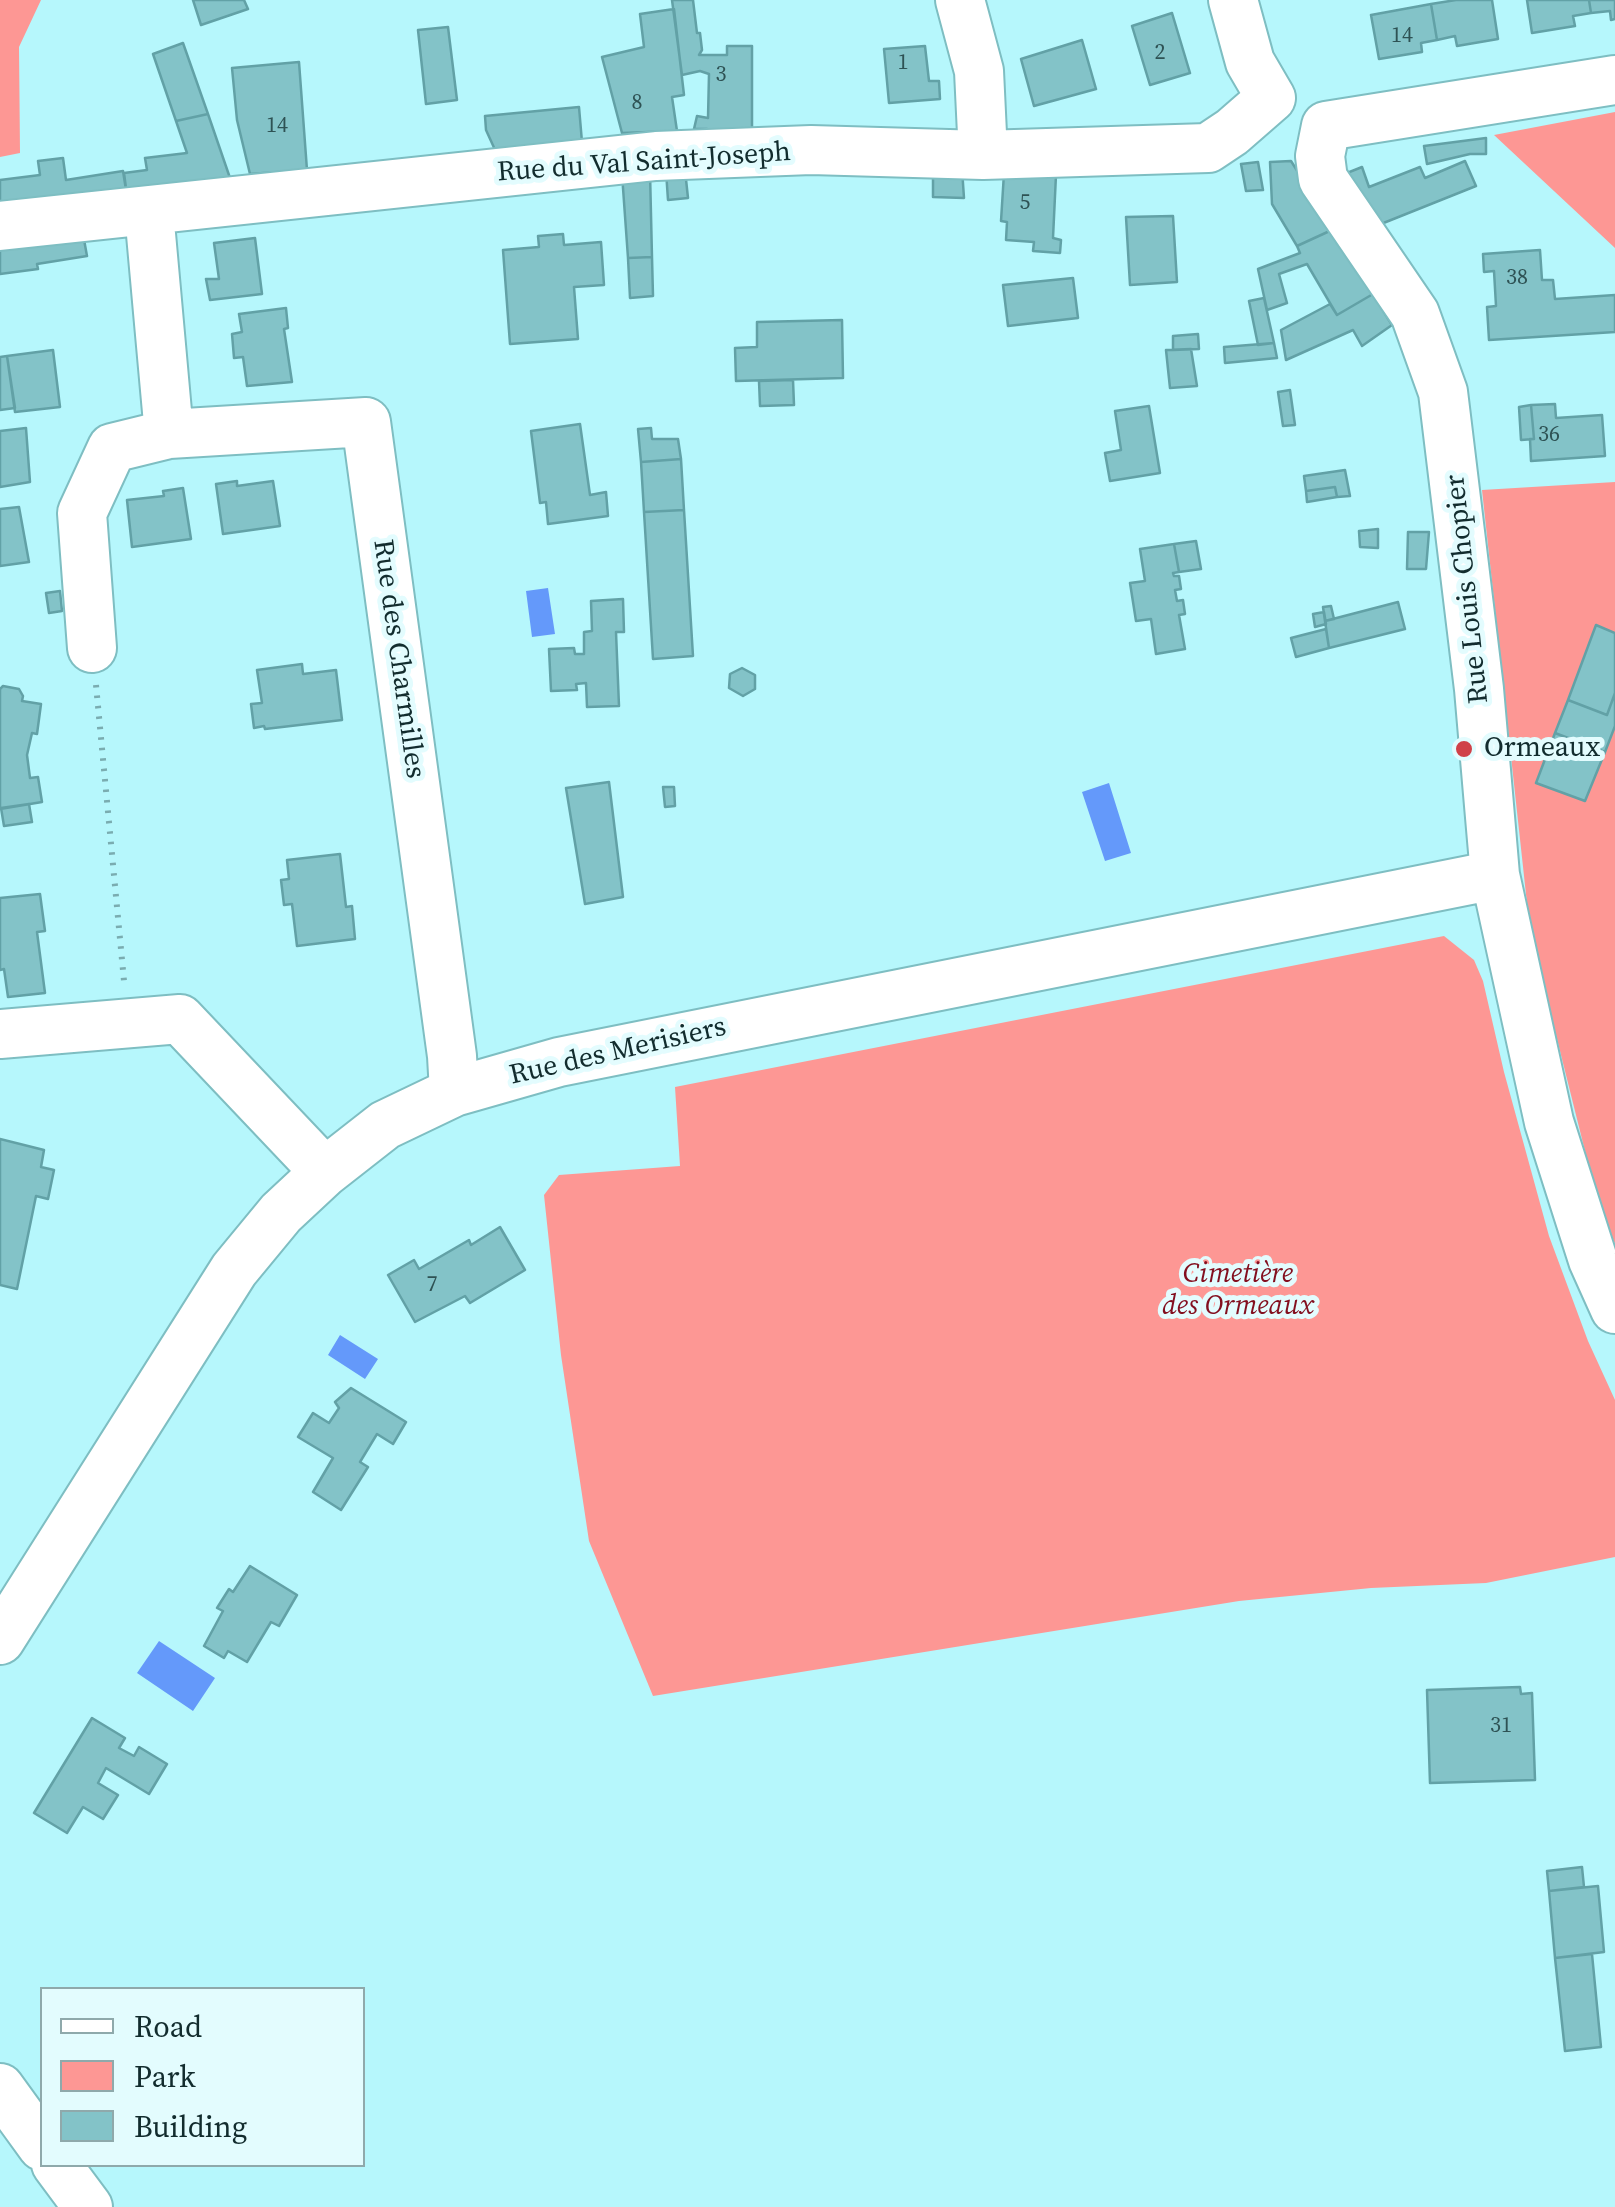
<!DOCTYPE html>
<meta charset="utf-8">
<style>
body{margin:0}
#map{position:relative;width:1615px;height:2207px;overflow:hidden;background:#b6f7fc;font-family:"Source Serif 4",serif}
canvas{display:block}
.legend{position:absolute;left:40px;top:1987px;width:325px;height:180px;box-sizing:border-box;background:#e3fcfe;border:2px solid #8fa9ab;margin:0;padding:12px 18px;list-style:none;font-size:30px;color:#122c2e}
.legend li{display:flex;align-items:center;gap:20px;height:50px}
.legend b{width:50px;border:2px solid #8fa9ab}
</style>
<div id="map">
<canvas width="1615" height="2207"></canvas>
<ul class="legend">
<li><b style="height:12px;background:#fff"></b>Road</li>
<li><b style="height:28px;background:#fd9794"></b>Park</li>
<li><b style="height:28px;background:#83c3c8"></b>Building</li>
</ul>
</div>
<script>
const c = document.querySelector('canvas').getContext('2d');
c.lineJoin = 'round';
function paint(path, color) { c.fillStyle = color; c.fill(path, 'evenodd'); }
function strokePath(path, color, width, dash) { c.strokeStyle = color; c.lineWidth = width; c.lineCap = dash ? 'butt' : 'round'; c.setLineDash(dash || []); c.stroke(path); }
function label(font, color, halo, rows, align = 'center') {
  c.font = font + ' "Source Serif 4",serif'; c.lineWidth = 10; c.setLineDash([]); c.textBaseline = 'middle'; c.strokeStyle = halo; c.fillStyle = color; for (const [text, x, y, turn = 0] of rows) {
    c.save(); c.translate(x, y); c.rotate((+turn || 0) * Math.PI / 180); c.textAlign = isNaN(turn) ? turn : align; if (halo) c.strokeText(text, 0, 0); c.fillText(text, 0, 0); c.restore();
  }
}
const green = new Path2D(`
 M0,0H41L19,47L20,153L0,157Z
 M1615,112V248L1494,135Z
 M1615,482V1244L1595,1191L1530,931L1482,490Z
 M1444,936L1474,960L1483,981L1504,1072L1549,1236L1588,1341L1615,1400V1557L1486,1583L1371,1588L1239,1601L653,1696L589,1541L561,1355L544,1195L559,1175L680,1166L675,1087Z`);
const water = new Path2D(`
 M548,588L555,634L532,637L526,591Z
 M1109,783L1131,853L1105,861L1082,792Z
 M340,1335L378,1359L365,1379L328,1355Z
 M159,1641L215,1678L193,1711L137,1673Z`);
const building = new Path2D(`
 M193,0H244L248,9L201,25Z
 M672,0H693L697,33H700L702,50L699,55H727V46H752V132H707V129H694L697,116L708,118L709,74L700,71L682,75Z
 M1456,0H1492L1498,39L1457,46L1455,36L1437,40L1431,4Z
 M1527,0H1589L1591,13L1573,16L1575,26L1532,33Z
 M1589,0H1615V19L1611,20L1610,11L1591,13Z
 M1431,4L1437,40L1421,43L1422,52L1379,59L1371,15Z
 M674,9L684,95L672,97L677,131L622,133L602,57L644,47L640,14Z
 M1172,13L1190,73L1150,85L1132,26Z
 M448,27L457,100L426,104L418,30Z
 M1082,40L1096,89L1034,106L1021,59Z
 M183,43L208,114L176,121L153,54Z
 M925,46L929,81H939L940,99L889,103L884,49Z
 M299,62L307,170L250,174L237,120L232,68Z
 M579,107L582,142L496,152L486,130L485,116Z
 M208,114L230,178L228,183L127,196L124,173L147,170L145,158L187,153L176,121Z
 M1486,138V154H1470L1427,164L1424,146Z
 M63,158L66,180L123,171L127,196L0,213V180L40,175L38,161Z
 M1291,161L1334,229L1297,246L1272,204L1270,162Z
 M1465,161L1476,186L1371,228L1342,175L1362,167L1369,187L1420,167L1425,178Z
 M1258,162L1263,190L1246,191L1241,164Z
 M933,167L962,169L964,198L933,197Z
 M685,170L688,198L668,200L666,171Z
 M650,172L652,257L628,258L622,174Z
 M1004,173L1056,175L1053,238L1061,240L1060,253L1033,251L1034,242L1006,240L1007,222L1001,221Z
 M1173,216L1177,282L1130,285L1126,217Z
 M1334,229L1373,294L1337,315L1307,264L1279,274L1287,303L1267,310L1258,269L1300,253L1297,246Z
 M83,234L87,256L37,264L38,269L0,274V244Z
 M563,234L564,245L601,242L604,285L574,287L578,339L510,344L503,250L539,247L538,236Z
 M255,238L262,294L210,300L206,279H219L214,243Z
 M1540,250L1542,280H1553L1555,299L1615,295V332L1489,340L1487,307L1496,306L1494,271L1484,272L1483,254Z
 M652,257L653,296L630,298L628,258Z
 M1073,278L1078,318L1008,326L1003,285Z
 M1373,294L1392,325L1362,346L1353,330L1286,360L1281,330L1330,304L1337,315Z
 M1264,298L1274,343L1258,345L1249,301Z
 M286,308L288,328L284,329L292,382L247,386L243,357L234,358L232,334L242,332L239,314Z
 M842,320L843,378L736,381L735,348L757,347V322Z
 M1198,334L1199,349L1173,350V336Z
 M1274,343L1277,358L1225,363L1224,347Z
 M1191,349L1197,386L1170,388L1166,350Z
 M53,350L60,407L15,412L7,356Z
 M7,356L15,408L0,410V357Z
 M793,380L794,405L760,406L759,381Z
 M1290,390L1295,425L1283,426L1278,392Z
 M1555,404L1556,418L1602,415L1605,456L1531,461L1530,439H1534L1531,405Z
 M1531,405L1534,439L1521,440L1519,407Z
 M1149,406L1160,473L1110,481L1105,453L1121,450L1115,411Z
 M580,424L590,495L606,492L608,516L548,524L546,502L540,503L531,431Z
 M26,428L30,482L0,487V431Z
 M651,428L652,439H678L681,459L641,462L638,429Z
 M681,459L684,510L644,512L641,462Z
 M1345,470L1350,496L1337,497L1335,487L1306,491L1304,476Z
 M237,481V486L273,481L280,526L223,534L216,484Z
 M1335,487L1337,497L1307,502L1306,491Z
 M183,488L191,539L132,547L127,500L164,496L163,491Z
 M19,507L29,562L0,566V509Z
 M684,510L693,656L653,659L644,512Z
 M1378,529V548L1360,547L1359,531Z
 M1408,532H1429L1426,569H1407Z
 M1196,541L1201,569L1179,572L1174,544Z
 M1174,544L1179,572L1173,573L1174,576H1179L1181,589L1175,590L1177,601L1183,600L1185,614L1179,615L1185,649L1156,654L1151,619L1136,621L1130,583L1145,581L1140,549Z
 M60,591L62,611L49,613L46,593Z
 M623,599L624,632H616L619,706L587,707L586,683L576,684L577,690L551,691L549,649L574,648L575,654H584V632L592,631L591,601Z
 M1398,602L1405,629L1329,648L1325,621Z
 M1331,606L1334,619L1325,621L1323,607Z
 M1324,612L1326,624L1315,627L1313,614Z
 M1596,625L1615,633V693L1607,715L1568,700Z
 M1326,629L1329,648L1296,657L1291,638Z
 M302,664L303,674L336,670L342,720L265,729L264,726L254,728L251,704L262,703L257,670Z
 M742,668L755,675V689L743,696L729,688L730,674Z
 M3,686L19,689L23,696L22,701L41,704L37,734L32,733L27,755L30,778L38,777L42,802L0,809V689Z
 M1615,693V726L1605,752L1555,733L1568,700L1607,715Z
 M1555,733L1605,752L1585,801L1536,783Z
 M609,782L623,897L585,904L566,788Z
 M663,787H674L675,806L665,807Z
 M29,804L32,822L4,826L1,808Z
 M340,854L346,907L352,906L355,939L297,946L292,904L284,905L281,880L289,879L287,860Z
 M40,894L45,931L37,932L45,993L8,997L4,969L0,970V898Z
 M0,1139L44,1150L41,1167L54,1170L48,1199L36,1196L17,1289L0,1285Z
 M500,1227L525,1270L470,1303L465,1296L415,1322L388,1275L414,1260L419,1269L469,1240L471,1245Z
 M351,1388L406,1422L393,1444L377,1434L360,1462L368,1467L341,1510L313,1492L333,1458L298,1437L313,1413L329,1423L339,1408L335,1402Z
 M250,1566L297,1595L279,1626L271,1622L247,1662L228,1651L224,1658L204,1646L223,1611L217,1608L229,1589L233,1592Z
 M1520,1687L1521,1694L1532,1693L1535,1780L1430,1783L1427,1690Z
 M92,1718L125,1738L119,1748L134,1756L139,1747L167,1764L149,1794L106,1768L98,1783L118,1795L103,1819L83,1807L67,1833L34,1813Z
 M1582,1867L1584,1887L1549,1891L1547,1871Z
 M1598,1886L1604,1952L1555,1958L1549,1891Z
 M1592,1954L1601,2047L1565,2051L1555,1958Z`);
const path = new Path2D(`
 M96,685L124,981`);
const minor = new Path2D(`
 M960,0L979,71L983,155
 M1233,0L1250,62L1271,98
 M1326,126L1320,156L1323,179L1415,314L1443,392L1479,689L1495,875L1549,1122L1593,1260L1615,1309
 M1326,126L1615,80
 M0,226L656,156L811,150L983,155L1208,148L1232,132L1271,98
 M169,434L366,422L452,1056L454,1092
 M92,648L82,513L112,448L169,434L149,212
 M0,1034L180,1019L325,1172
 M0,1640L234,1270L281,1213L325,1172L385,1125L454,1092L559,1062L1495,875
 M0,2088L42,2146
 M56,2164L88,2207`);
const markers = [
 [1464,749,10,"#d04148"]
];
const numberNames = [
 ["14",1402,36],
 ["2",1160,53],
 ["1",903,63],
 ["3",721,75],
 ["8",637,103],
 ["14",277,126],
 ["5",1025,203],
 ["38",1517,278],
 ["36",1549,435],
 ["7",432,1285],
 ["31",1501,1726]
];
const streetNames = [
 ["Rue du Val Saint-Joseph",644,163,-4],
 ["Rue Louis Chopier",1468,589,-96],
 ["Rue des Charmilles",398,659,82],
 ["Rue des Merisiers",618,1052,-13]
];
const poiNames = [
 ["Ormeaux",1484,749]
];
const parkNames = [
 ["Cimetière",1238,1275],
 ["des Ormeaux",1238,1307]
];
paint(green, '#fd9794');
paint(water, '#6499fa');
paint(building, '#83c3c8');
strokePath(building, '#62a1a6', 2.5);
strokePath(minor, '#7ebec2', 52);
strokePath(path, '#7aacb0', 6, [2.5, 8]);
strokePath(minor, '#fff', 48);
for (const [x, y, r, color] of markers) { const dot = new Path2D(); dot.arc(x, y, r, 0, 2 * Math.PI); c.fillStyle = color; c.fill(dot); strokePath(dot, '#e3fcfe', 4); }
label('22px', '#2e5254', null, numberNames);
label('28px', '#122c2e', '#e3fcfe', streetNames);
label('28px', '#122c2e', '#e3fcfe', poiNames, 'left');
label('italic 28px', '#830f1f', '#e3fcfe', parkNames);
</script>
